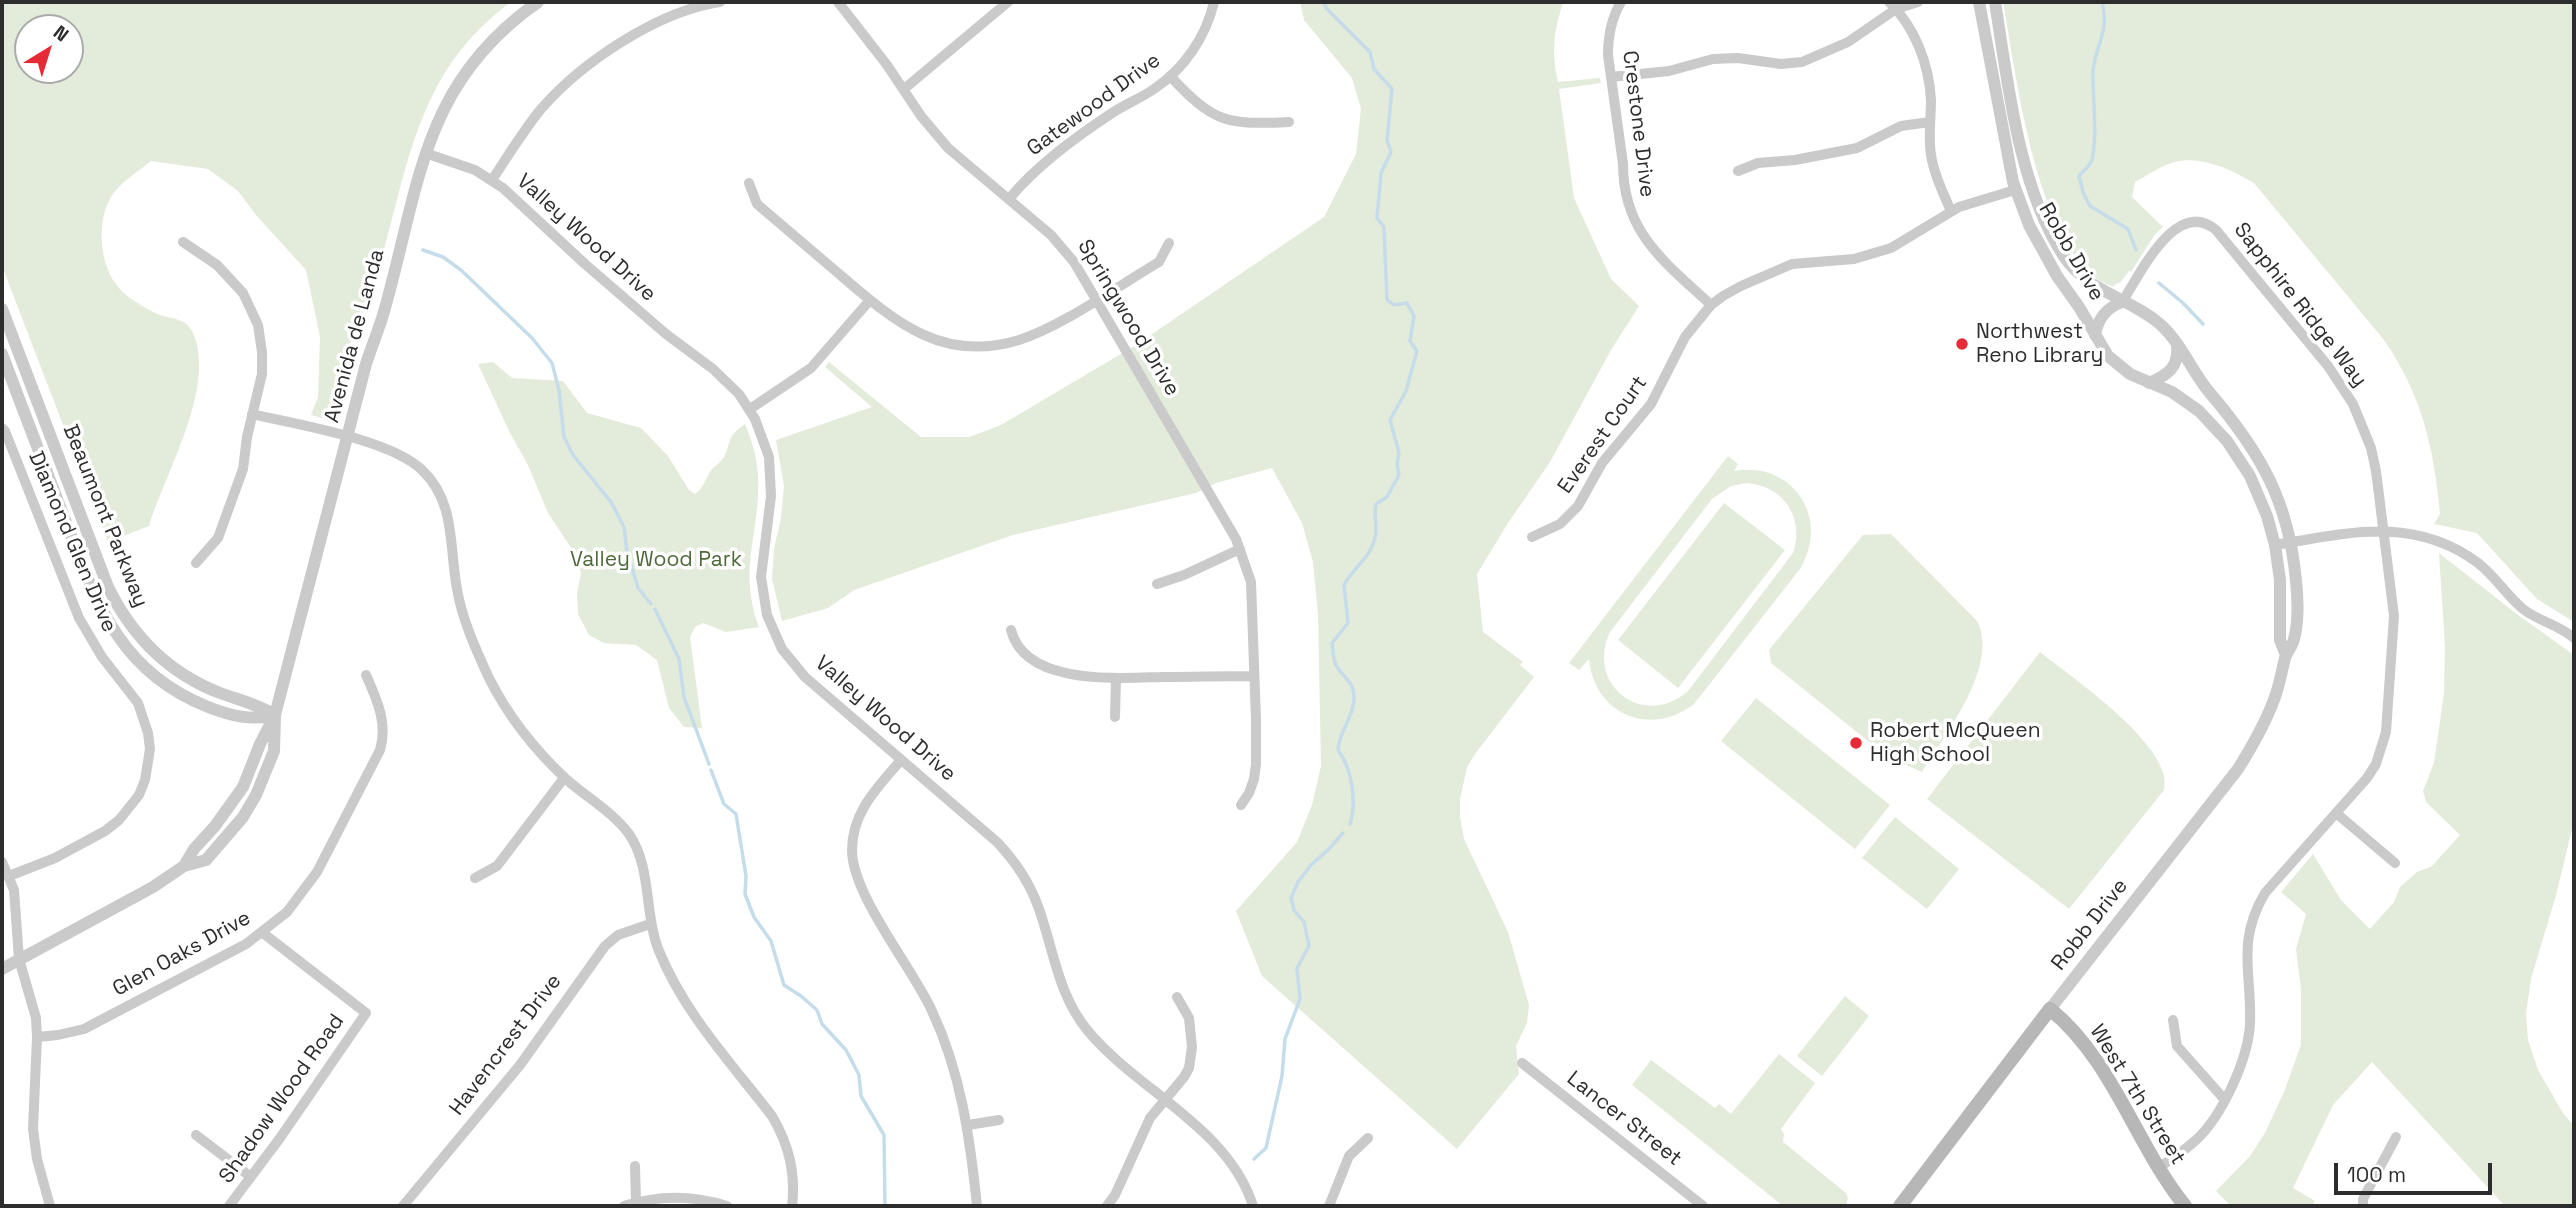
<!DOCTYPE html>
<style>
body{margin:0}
#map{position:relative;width:2576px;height:1208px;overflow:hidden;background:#fff;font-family:"Space Grotesk",sans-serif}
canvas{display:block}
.frame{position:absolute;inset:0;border:4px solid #2d2d2d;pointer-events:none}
.north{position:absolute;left:14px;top:14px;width:70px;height:70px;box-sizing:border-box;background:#fff;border:2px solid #ababab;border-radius:50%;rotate:38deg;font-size:19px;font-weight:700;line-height:28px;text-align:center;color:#2d2d2d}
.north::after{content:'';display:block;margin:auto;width:24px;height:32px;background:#e72b36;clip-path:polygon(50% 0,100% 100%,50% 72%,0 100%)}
.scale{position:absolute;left:2334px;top:1163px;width:158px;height:32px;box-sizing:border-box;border:4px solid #2d2d2d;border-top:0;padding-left:9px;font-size:21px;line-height:24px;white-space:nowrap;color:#2d2d2d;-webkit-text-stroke:5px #fff;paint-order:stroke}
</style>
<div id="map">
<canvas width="2576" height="1208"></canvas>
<div class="frame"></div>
<div class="north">N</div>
<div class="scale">100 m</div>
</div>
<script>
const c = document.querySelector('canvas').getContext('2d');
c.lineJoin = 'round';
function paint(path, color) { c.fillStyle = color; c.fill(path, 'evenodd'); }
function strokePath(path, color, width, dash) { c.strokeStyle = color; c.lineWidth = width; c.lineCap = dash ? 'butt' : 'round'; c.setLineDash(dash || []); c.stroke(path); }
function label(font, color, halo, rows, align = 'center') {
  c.font = font + ' "Space Grotesk",sans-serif'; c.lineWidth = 7; c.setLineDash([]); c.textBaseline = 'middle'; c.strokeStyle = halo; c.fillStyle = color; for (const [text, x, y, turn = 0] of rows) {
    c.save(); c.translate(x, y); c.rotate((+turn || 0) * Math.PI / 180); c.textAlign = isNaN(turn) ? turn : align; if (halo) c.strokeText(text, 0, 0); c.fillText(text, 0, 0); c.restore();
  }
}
const green = new Path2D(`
 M2,2H511C419,69 409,161 381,261C372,294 356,324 346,356C342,372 339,405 329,417L322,418L311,415L318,397L320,337L306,270L256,215L238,191L208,169L151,161C139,171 119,183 111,197C97,220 99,260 115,283C124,296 139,304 153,312C166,320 185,315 193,333C217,387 164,475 149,526L108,542L2,266ZM28,28H70V70H28Z
 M1300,2H1563C1554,32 1551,50 1558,82L1600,78L1601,83L1559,89L1574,198L1611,279L1639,306L1611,350L1550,462L1508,523L1477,574L1483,632L1523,662L1520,665L1534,677L1475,754L1467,767L1460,799V817L1464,839L1508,932L1529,1005L1527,1023L1516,1046L1519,1074L1457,1149L1262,976L1236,911L1297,842L1312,805L1321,766L1318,614L1313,562L1302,523L1272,468L1216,483L1196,493L1013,535L854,590L828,608L782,621L772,579L774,549L781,518L784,486L776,440L872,407L825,367L829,362L921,437H969L1001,425L1136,345L1324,217L1356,154L1361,109L1352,78L1304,20Z
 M2003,2H2574V622L2537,599L2477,533L2434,524L2440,514C2434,448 2422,395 2384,340L2254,183C2232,170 2201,155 2175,162C2161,165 2147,176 2135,182L2132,197L2163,227L2155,234L2131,272L2129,271L2121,282L2114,285V287C2037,264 2016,71 2003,2Z
 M493,362L512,378L563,381L587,413L641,428L668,456L689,490L695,494C704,487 705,480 711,470C715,466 721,462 724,457C732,441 726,437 745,424C752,441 757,458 758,476C761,534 737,566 759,627L726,632L703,623L695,627L690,637L702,728L684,727L669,708L657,660L636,645L604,643L589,635L578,614L577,594L581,573L577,557L548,513L528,465L510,433L478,364Z
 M1728,456L1738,464L1734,471C1793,461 1831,518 1800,569L1694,704C1650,738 1594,714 1589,659L1579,670L1569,663ZM1747,483C1784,486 1805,518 1793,553L1688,691C1644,730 1585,685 1610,632L1712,499L1731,486Z
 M1724,503L1785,550L1678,688L1618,640Z
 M1891,534L1977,621C2000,665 1945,735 1922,772L1888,757L1771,663L1769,650L1863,535Z
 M2439,553L2518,615L2574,655V821L2556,895L2531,979L2526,1014L2528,1040L2538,1070L2563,1113L2574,1126V1206H2505L2372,1062L2333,1105L2293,1188L2315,1201L2312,1206H2231L2216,1191L2250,1156L2265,1133L2284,1092L2301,1045V990L2296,949L2306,914L2281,892L2313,854L2341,900L2370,929L2394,902L2400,887L2417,872L2432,866L2460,835L2426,802L2423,791L2434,763L2444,693L2445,646Z
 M2040,652C2071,677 2175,747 2164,790L2069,909L1927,799Z
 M1756,698L1890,805L1855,849L1721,741Z
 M1895,817L1959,869L1927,909L1862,858Z
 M1845,996L1869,1016L1822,1076L1797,1056Z
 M1779,1054L1815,1083L1781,1129L1784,1134L1783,1142L1846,1193L1848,1198L1846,1206H1783L1632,1085L1651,1060L1715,1108L1719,1104L1731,1114Z`);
const stream = new Path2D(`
 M1323,2L1327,9L1370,52L1374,69L1392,89L1387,140L1391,152L1381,173L1377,218L1384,227L1387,300L1394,305L1407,303L1414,316L1410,341L1417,351L1406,391L1390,420L1399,453L1397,464L1399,475L1387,497L1376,504C1373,517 1378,525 1375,538C1371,557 1353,568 1344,585L1348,623L1332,643C1333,650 1333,658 1336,665C1342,677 1355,682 1354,698C1354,717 1339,731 1338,750C1352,769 1357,802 1350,824
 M2102,2C2110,32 2095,46 2093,71C2092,91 2099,148 2090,164C2087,168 2082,172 2079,176L2083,192L2090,206L2128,229L2136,250
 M423,250L443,257L461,270L532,338L552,363L559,390L564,437L573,455L611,502L624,527L627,552L638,588L651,604
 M2159,283L2183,303L2203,324
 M655,609L679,659L684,697L709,764
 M711,770L724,804L736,814L746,876L745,894L754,917L771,941L784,985L801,996L817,1010L822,1024L846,1050L859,1075L861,1096L884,1135L885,1206
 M1254,1159L1266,1148L1282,1076L1285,1039L1300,999L1297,968L1309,946L1304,922L1294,910L1291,898L1298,882L1311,865L1329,849L1343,833`);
const minor = new Path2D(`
 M838,2L887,65L921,116L948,148L1051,235L1074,262L1236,539L1251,582L1256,720V764L1254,779L1249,793L1241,805
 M1621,2C1611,19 1608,35 1608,55L1623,164C1623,233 1665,262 1711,305
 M1889,2C1915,27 1929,64 1931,100C1931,118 1928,136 1931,155C1934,174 1943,193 1951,211
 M1170,76C1214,123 1226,125 1289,122
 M1611,77L1669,71L1713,59L1738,58L1781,64L1802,62L1848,42L1896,9L1918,2
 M904,89L1008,2
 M425,153L475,170L503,188L585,264L666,334L713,369L739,394L755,419L769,457L771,496L761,577L767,615L782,649L805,677L997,842C1016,862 1030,883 1039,909C1054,951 1058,995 1088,1031C1138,1091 1229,1128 1253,1206
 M1738,171L1758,163L1795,160L1857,148L1901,126L1930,122
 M492,180C508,156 523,131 541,109C582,62 658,11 720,2
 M749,183L757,204C784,227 811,250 838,273C893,320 941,364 1019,340C1063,326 1118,286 1159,262L1169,243
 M1009,199C1037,165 1076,137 1112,113C1126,104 1141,98 1154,89C1184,69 1206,37 1214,2
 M183,242L217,265L243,293L258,325L262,352V374L247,437L243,469L218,538L196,563
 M2122,302C2140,275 2176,196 2216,230L2328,366L2353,404L2371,448L2376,471L2394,616L2386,732L2376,764L2367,778L2265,893C2236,942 2252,973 2250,1024C2248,1060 2222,1116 2196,1140C2184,1151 2170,1160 2157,1169
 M750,409L811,368L870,300
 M252,414C298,425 389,439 422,470C456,502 449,547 457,589C462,619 476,650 489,678C508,716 535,750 566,779C586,797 613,812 629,834C652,867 644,914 659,951C684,1013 732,1064 772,1116C789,1145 796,1173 792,1206
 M2,428L5,431L79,618L102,657L138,703L148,733L150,749L145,780L139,795L119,820L105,831L55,858L9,876
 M1532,537L1560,524L1578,506L1602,463L1651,404L1685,337L1711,305L1723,296L1741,286L1792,264L1854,259L1891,248L1959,207L2015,190
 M2275,545C2347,533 2414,515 2478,563C2495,576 2506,595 2523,609C2538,621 2559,625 2574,638
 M1157,584L1184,575L1240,549
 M1011,630C1025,686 1119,678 1163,677C1193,677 1223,676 1254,676
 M1115,717L1116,678
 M901,760C878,787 852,812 852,850C852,895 912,967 932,1011C961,1073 970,1138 977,1206
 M2336,813L2395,863
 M2,862L14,890L19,959L36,1018L37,1037L33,1129L37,1159L50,1206
 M475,878L497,866L564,778
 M2173,1020L2177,1046L2225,1100
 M37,1037L58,1035L84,1029L246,944L287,912L317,872L380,750C388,723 377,700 366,675
 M1522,1063L1703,1206
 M968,1125L999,1120
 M196,1135L251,1177
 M635,1166L636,1202
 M229,1206L280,1138L366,1013L263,933
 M403,1206L520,1065L605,946L618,935L650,924
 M624,1206C658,1195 693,1195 727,1206
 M1107,1206L1115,1195L1150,1118L1184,1077L1189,1068L1192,1047L1189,1018L1177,997
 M1329,1206L1349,1156L1368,1138
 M2363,1206V1199L2396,1137`);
const tertiary = new Path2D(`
 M1979,2L2013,182L2029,225L2057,276L2079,307L2108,356L2130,374L2172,392L2199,411L2227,441L2250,476L2267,516L2275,545L2280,580V640L2286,655
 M1995,2C2008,83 2018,185 2063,255C2088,293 2129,297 2161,325C2182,344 2192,372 2210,393C2261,453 2289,502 2296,581C2298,600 2299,621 2294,639C2293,646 2287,651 2285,658C2282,670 2280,682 2276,694C2267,721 2253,745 2238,769L2050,1009
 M2,309L108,587C132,636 168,673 220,693C239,700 257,704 275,715
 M2095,335C2098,318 2106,308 2122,302
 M2,354C21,404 40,454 59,504C93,591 112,669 208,707C231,716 252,721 275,715
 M2149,383C2168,375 2179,367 2177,346
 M184,866L206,860L243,817L256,795L274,751L275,715L366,364C372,345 380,327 385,308C420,184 422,83 538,2
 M2,969L153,887L184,866L194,849L215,826L243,787L260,744L275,715`);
const secondary = new Path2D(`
 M1900,1206L2050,1009C2113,1060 2135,1144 2185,1206`);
const markers = [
 [1962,344,7,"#e72b36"],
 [1856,743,7,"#e72b36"]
];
const streetNames = [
 ["Gatewood Drive",1094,105,-36],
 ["Crestone Drive",1638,124,83],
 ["Valley Wood Drive",586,238,42],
 ["Robb Drive",2071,252,60],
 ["Sapphire Ridge Way",2300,305,52],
 ["Springwood Drive",1128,318,59],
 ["Avenida de Landa",355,336,-75],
 ["Everest Court",1603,435,-55],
 ["Beaumont Parkway",105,516,68],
 ["Diamond Glen Drive",72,542,67],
 ["Valley Wood Drive",885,719,41],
 ["Robb Drive",2090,925,-52],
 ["Glen Oaks Drive",182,954,-29],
 ["Havencrest Drive",506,1045,-53],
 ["West 7th Street",2137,1095,58],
 ["Shadow Wood Road",282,1099,-55],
 ["Lancer Street",1624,1119,38]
];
const poiNames = [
 ["Northwest",1976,332],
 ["Reno Library",1976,356],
 ["Robert McQueen",1870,731],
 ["High School",1870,755]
];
const parkNames = [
 ["Valley Wood Park",656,560]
];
paint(green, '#e3ebda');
strokePath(stream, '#c5dceb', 3.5);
strokePath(minor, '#cacaca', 10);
strokePath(tertiary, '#cacaca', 12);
strokePath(secondary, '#b7b7b7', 14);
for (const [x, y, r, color] of markers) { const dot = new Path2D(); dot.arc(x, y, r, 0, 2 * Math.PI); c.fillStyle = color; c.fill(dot); strokePath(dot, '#fff', 2.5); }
label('21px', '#2d2d2d', '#fff', streetNames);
label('21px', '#2d2d2d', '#fff', poiNames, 'left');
label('21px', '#4f693a', '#fff', parkNames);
</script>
